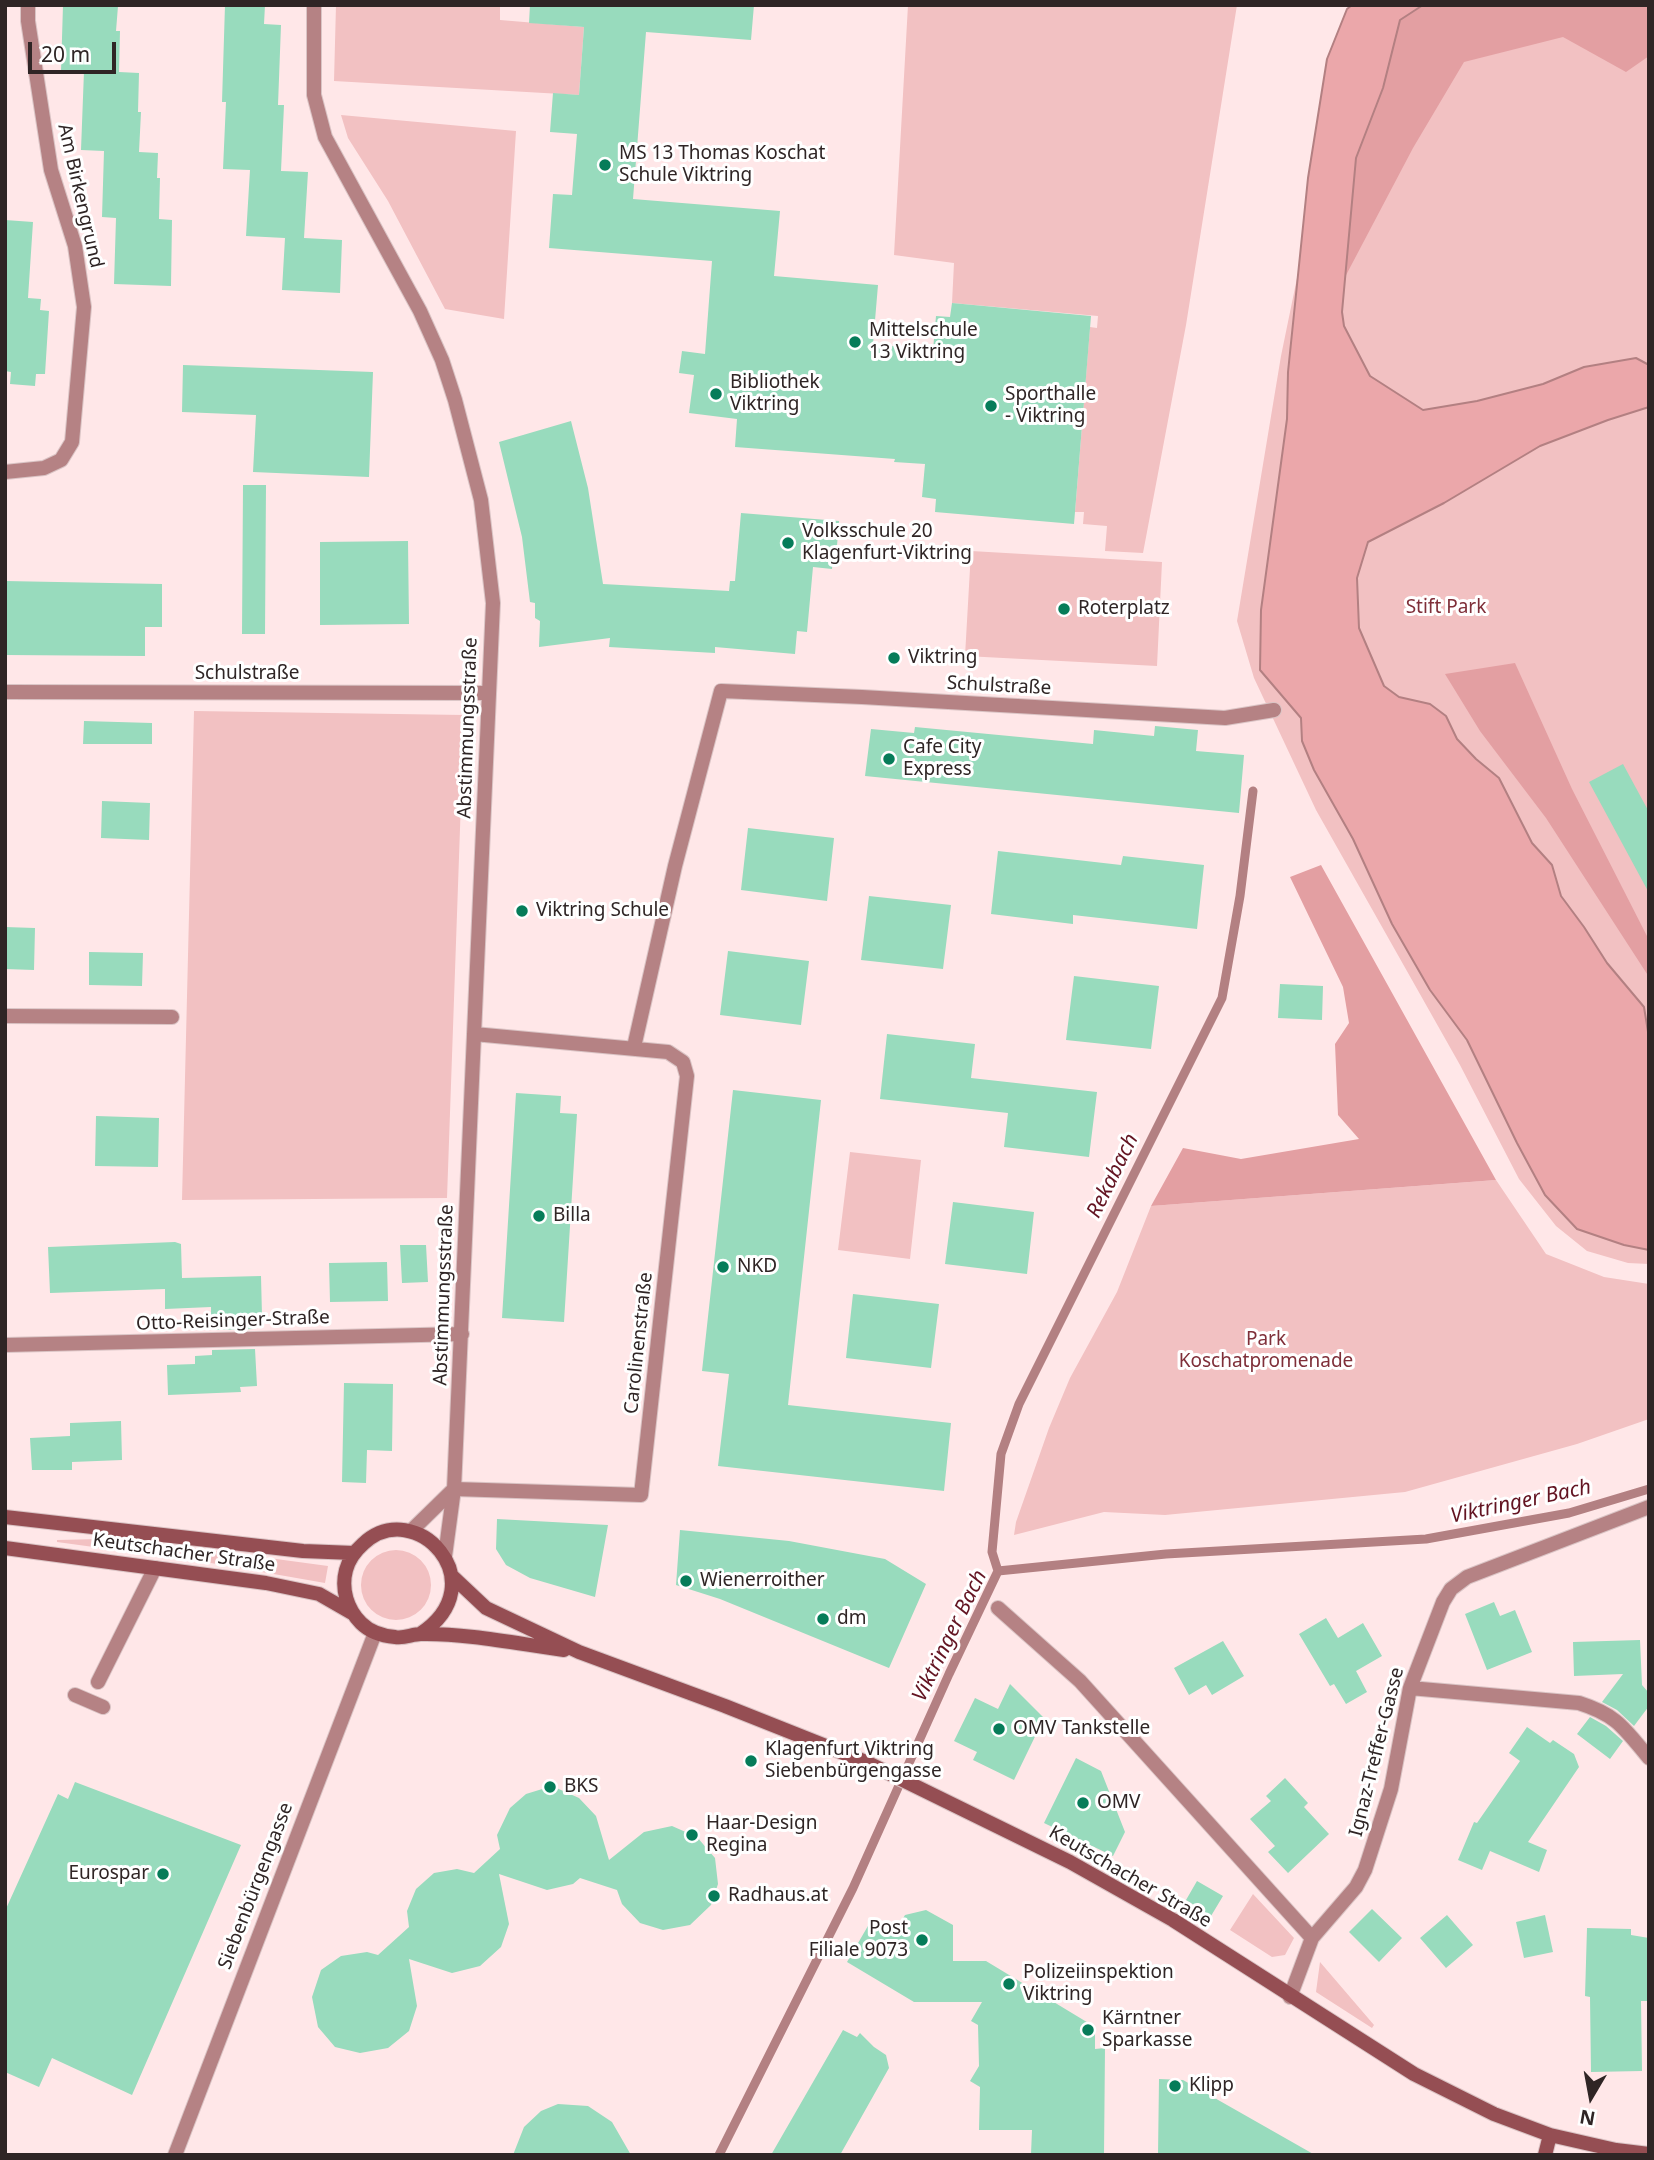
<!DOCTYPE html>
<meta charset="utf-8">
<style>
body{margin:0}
#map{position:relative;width:1654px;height:2160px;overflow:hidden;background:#ffe7e8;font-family:"Noto Sans",sans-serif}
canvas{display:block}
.frame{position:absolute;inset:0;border:7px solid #2f2525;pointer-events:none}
.north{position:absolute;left:1556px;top:2062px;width:70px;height:70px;-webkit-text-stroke:5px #fff;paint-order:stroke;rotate:190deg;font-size:19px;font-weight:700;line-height:28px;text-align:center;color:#2f2525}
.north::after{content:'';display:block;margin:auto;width:24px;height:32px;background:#2f2525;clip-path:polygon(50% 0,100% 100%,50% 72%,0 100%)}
.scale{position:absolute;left:28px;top:42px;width:88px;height:32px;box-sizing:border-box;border:4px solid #2f2525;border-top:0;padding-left:9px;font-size:21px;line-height:24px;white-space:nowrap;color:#2f2525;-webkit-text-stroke:5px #fff;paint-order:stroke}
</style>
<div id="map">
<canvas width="1654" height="2160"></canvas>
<div class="frame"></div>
<div class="north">N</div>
<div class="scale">20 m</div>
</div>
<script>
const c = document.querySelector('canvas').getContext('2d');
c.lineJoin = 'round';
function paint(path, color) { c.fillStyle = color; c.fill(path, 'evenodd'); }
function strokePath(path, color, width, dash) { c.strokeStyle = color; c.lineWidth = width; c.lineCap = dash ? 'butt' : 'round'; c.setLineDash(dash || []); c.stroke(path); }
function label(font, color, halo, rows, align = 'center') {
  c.font = font + ' "Noto Sans",sans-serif'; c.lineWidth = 6; c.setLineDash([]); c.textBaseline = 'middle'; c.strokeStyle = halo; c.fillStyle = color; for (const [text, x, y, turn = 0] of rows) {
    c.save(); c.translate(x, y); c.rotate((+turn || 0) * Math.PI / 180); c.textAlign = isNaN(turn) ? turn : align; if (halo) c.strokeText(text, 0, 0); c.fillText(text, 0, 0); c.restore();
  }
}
const green = new Path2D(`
 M336,5H500V20L584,27L579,95L334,81Z
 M908,5H1237L1186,325L1143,553L1105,551L1107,526L1083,524L1084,512H1075L1090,327L1097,328L1098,316L952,303L954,263L894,255Z
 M1353,5H1649V1264L1628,1263L1587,1251L1556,1226L1519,1179L1460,1065L1316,810L1254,678L1237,621L1281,356Z
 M341,115L516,131L504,319L445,309L388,201L348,138Z
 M971,551L1162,562L1157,666L965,656Z
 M194,711L464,715L447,1198L182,1200Z
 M850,1152L921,1160L910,1259L838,1250Z
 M1496,1180L1546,1254L1604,1277L1649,1284V1419L1577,1444L1405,1492L1165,1515L1104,1512L1014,1535L1016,1522L1049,1428L1070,1378L1117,1292L1151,1206Z
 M99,1539L202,1549L328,1566L325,1583L211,1563L57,1542V1540Z
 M361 1585a35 35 0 1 1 70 0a35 35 0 1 1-70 0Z
 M1253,1894L1294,1938L1285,1955L1272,1957L1230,1930Z
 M1320,1962L1374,2025L1372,2028L1316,1992Z`);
const forest = new Path2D(`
 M1423,5H1649V56L1626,72L1563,37L1464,62L1413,148L1344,279L1356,158L1383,88L1400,20Z
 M1515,663L1572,789L1649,940V977L1546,818L1480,731L1445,674Z
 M1321,865L1496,1180L1151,1206L1183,1148L1241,1159L1359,1139L1338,1115L1335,1044L1349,1023L1343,987L1290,877Z`);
const water = new Path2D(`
 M1352,5H1423L1400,20L1383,88L1356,158L1342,312L1344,326L1370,376L1423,410L1477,401L1543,384L1584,367L1636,358L1649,365V407L1608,420L1540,446L1444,503L1368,542L1357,578L1359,628L1384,686L1399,697L1430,704L1446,716L1457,739L1476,759L1499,778L1532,843L1552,865L1561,896L1584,927L1607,963L1644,1007L1649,1038V1250L1624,1245L1577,1229L1545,1195L1517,1143L1467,1040L1430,990L1392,924L1353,839L1314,770L1302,741L1301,718L1260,670L1261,610L1287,419L1288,372L1308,178L1327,59L1347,9Z`);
const stream = new Path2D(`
 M998,1571L992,1552L1001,1454L1019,1404L1222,998L1240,896L1253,791
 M719,2155L853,1888L949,1674L998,1571L1166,1554L1426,1539L1569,1513L1649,1489`);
const building = new Path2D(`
 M63,5L118,6L116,31H120L119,72L139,73L138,112H141L139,152L158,153L157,178H160L159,219L172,220L171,286L114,284L116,218L102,217L104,151L81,150L84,71H61Z
 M225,5H265L264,24L281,25L278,105H284L281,171L308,172L304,238L342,240L340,293L282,290L285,238L246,236L250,170L223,169L226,102H222Z
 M530,5H754L751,40L646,32L633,199L780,211L774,276L878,285L873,344L933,350L936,316L950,317L952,303L1091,316L1074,524L935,512L936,499L922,497L925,464L894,462L895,459L735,447L737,419L689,413L694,375L679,373L682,351L705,354L712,261L549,248L553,194L572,195L577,134L550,132L553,93L579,95L584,27L529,23Z
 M5,220L33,222L28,298L41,299L40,310L49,311L45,374H36L35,386L10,384L11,372L5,371Z
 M183,365L373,372L369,477L253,472L256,415L182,412Z
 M571,421L588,488L603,584L729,591L730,581H735L741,513L839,521L836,558H833L832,569L813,567L807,632L797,631L795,654L715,647V653L609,647L610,638L539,647L540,621L535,618V603L530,602L522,537L499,442Z
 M243,485H266L265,634H242Z
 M408,541L409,624L320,625V542Z
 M5,581L162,584V627H145V656L5,655Z
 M84,721L152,723V744H83Z
 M1155,726L1198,730L1196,751L1244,755L1239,813L865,776L871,729L914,733L915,727L1093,744L1094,730L1154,736Z
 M1623,764L1649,812V893L1589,782Z
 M102,801L150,803L149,840L101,838Z
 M748,828L834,838L827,901L741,890Z
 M998,851L1121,865L1123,856L1204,865L1197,929L1073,915V924L991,914Z
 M869,896L951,905L943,969L861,960Z
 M5,927L35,928L34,970L5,969Z
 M728,951L809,961L801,1025L720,1015Z
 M89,952L143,953L142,986L89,985Z
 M1074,976L1159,986L1151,1049L1066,1040Z
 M1280,984L1323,986L1322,1020L1278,1018Z
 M887,1034L975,1044L971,1078L1097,1092L1089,1157L1004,1147L1008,1113L880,1099Z
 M733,1090L821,1100L788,1405L951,1423L944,1491L718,1466L729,1374L702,1371Z
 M516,1093L561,1096L560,1113L577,1114L564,1322L502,1318Z
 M96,1116L159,1118L158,1167L95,1166Z
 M953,1202L1034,1212L1027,1274L945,1264Z
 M175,1242L181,1244L182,1278L261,1276L262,1316H254V1329L211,1330V1307L165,1309V1289L50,1293L48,1247Z
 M400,1245H426L428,1282L402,1283Z
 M387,1262L388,1301L330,1302L329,1263Z
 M853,1294L939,1304L931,1368L846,1358Z
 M255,1349L257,1386L240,1387L241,1392L168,1395L167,1365L195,1364V1356L212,1355V1350Z
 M344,1383L393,1384L392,1451L367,1450L366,1483L342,1482Z
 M121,1421L122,1460L72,1462V1470H32L30,1438L70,1436V1423Z
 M497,1519L608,1525L595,1597L530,1578L506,1565L496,1549Z
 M680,1530L789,1541L885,1559L926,1584L889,1668L720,1599L676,1585Z
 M1494,1602L1500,1616L1515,1610L1532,1652L1487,1670L1465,1614Z
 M1326,1618L1338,1638L1363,1623L1382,1656L1356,1671L1367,1692L1346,1704L1334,1684L1330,1686L1299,1634Z
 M1640,1640L1642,1685L1649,1693V1706L1634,1726L1617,1710L1602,1702L1623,1674L1574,1676L1573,1642Z
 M1223,1641L1244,1676L1212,1695L1206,1685L1189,1695L1174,1668Z
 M1010,1684L1044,1718L1014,1780L973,1760L977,1752L954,1741L975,1698L998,1709Z
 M1590,1717L1606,1726L1623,1741L1610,1759L1577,1734Z
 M1527,1727L1550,1743L1553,1740L1574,1754L1579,1767L1528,1842L1547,1850L1539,1872L1490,1851L1482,1870L1458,1860L1474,1822L1477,1823L1520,1761L1509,1753Z
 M1076,1758L1101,1771L1125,1832L1113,1856L1044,1823Z
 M1285,1778L1308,1803L1304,1807L1329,1834L1288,1873L1268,1852L1275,1846L1250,1819L1271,1801L1266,1796Z
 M75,1782L241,1845L132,2095L52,2058L39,2087L5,2072V1911L58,1794L68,1799Z
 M552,1786L579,1798L596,1816L609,1860L644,1832L672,1826L697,1837L715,1858L718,1884L711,1905L690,1925L663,1930L640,1923L622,1904L617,1890L580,1878L573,1884L547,1890L499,1874L509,1924L501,1947L480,1966L452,1973L409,1959L417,2006L409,2031L388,2048L360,2053L335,2047L318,2027L312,1997L321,1970L341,1956L367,1952L378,1955L409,1927L407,1911L416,1889L434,1873L457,1869L474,1873L500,1849L497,1835L510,1808L526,1794Z
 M1197,1881L1223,1896L1211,1916L1186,1900Z
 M1372,1909L1402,1938L1379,1962L1349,1932Z
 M926,1910L953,1925V1961H986L1095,2027V2049L1105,2048L1104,2155L1031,2154L1032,2130H979L980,2087L970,2081L979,2066L978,2025L971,2021L982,2002H914L847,1962L872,1919L895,1932L905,1915Z
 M1447,1915L1473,1945L1446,1968L1420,1938Z
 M1545,1915L1553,1952L1524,1958L1516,1922Z
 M1587,1928L1631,1929V1935L1649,1938L1647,2001H1641L1642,2071L1591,2072L1590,1997L1585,1996Z
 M843,2030L857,2037L860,2033L874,2047L886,2055L889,2068L840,2155H771Z
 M1159,2079L1183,2080L1315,2155H1158Z
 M558,2104L588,2106L612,2122L631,2155H513L524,2127L541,2111Z`);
const street = new Path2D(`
 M314,5V95L325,137L420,311L442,360L455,400L481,500L493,603L454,1489L445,1556
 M5,472L44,468L61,460L72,442L84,307L75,246L51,170L28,21V5
 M5,692L489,693
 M5,1016L172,1017
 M634,1047L675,866L721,691L862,697L1225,718L1274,710
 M5,1345L462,1334
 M454,1489L641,1495L687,1076L683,1062L668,1052L474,1034
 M411,1531L454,1489
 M998,1608L1080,1681L1312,1938
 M98,1682L155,1568
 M1410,1688L1579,1703C1617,1715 1624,1728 1649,1758
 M75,1695L103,1707
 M1290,1997L1312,1938L1356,1887L1365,1870L1391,1789L1410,1688L1443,1602L1451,1589L1467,1577L1649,1507
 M175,2155L375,1633`);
const secondary = new Path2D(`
 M5,1517L303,1551L354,1553
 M5,1548L266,1583L319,1594L352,1613
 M452,1576L486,1608L579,1652L725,1706L866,1762L1070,1862L1173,1920L1414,2074L1494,2114L1550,2135L1616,2150L1649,2154
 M420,1634C498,1583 415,1495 363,1544C355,1551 349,1559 346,1570C341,1589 347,1609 361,1623C370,1632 383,1636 395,1637C404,1639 412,1634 421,1634C466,1633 519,1644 564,1650
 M1545,2155L1550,2135`);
const markers = [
 [605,165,7,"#067c59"],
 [855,342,7,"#067c59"],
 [716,394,7,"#067c59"],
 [991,406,7,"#067c59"],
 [788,543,7,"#067c59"],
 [1064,609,7,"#067c59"],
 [894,658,7,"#067c59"],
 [889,759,7,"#067c59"],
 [522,911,7,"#067c59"],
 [539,1216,7,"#067c59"],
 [723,1267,7,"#067c59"],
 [686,1581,7,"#067c59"],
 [823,1619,7,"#067c59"],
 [999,1729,7,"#067c59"],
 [751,1761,7,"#067c59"],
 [550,1787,7,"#067c59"],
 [1083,1803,7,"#067c59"],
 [692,1835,7,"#067c59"],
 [163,1874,7,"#067c59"],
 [714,1896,7,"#067c59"],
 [922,1940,7,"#067c59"],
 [1009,1984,7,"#067c59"],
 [1088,2030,7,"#067c59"],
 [1175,2086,7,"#067c59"]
];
const poiNames = [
 ["MS 13 Thomas Koschat",619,154],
 ["Schule Viktring",619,176],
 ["Mittelschule",869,331],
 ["13 Viktring",869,353],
 ["Bibliothek",730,383],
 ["Viktring",730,405],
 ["Sporthalle",1005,395],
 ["- Viktring",1005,417],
 ["Volksschule 20",802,532],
 ["Klagenfurt-Viktring",802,554],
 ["Roterplatz",1078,609],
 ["Viktring",908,658],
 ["Cafe City",903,748],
 ["Express",903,770],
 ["Viktring Schule",536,911],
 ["Billa",553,1216],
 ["NKD",737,1267],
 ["Wienerroither",700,1581],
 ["dm",837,1619],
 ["OMV Tankstelle",1013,1729],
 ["Klagenfurt Viktring",765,1750],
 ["Siebenbürgengasse",765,1772],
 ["BKS",564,1787],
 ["OMV",1097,1803],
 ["Haar-Design",706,1824],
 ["Regina",706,1846],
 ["Eurospar",149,1874,"right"],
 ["Radhaus.at",728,1896],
 ["Post",908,1929,"right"],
 ["Filiale 9073",908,1951,"right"],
 ["Polizeiinspektion",1023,1973],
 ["Viktring",1023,1995],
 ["Kärntner",1102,2019],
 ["Sparkasse",1102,2041],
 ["Klipp",1189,2086]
];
const streetNames = [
 ["Am Birkengrund",80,196,77],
 ["Schulstraße",247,674],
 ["Schulstraße",999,686,3],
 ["Abstimmungsstraße",468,728,-88],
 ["Abstimmungsstraße",444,1295,-88],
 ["Otto-Reisinger-Straße",233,1321,-2],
 ["Carolinenstraße",639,1343,-84],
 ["Keutschacher Straße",184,1553,8],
 ["Ignaz-Treffer-Gasse",1377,1752,-76],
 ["Keutschacher Straße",1130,1877,30],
 ["Siebenbürgengasse",256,1886,-69]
];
const parkNames = [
 ["Stift Park",1446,608],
 ["Park",1266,1340],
 ["Koschatpromenade",1266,1362]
];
const waterNames = [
 ["Rekabach",1113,1176,-64],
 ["Viktringer Bach",1521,1502,-12],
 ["Viktringer Bach",950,1636,-64]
];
paint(green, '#f2c1c2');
paint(forest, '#e39fa2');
paint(water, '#eba7aa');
strokePath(water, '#b38082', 2);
strokePath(stream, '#b38082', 9);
paint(building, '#98dbbd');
strokePath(street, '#dac4c5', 16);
strokePath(secondary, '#dac4c5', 16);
strokePath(street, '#b58284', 14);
strokePath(secondary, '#954e53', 14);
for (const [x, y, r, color] of markers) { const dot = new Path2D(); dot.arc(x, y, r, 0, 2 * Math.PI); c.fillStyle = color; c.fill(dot); strokePath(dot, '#fff', 2.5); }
label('19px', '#2f2525', '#fff', poiNames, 'left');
label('19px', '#2f2525', '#fff', streetNames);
label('19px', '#7f2f39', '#fff', parkNames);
label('italic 21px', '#631422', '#fff', waterNames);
</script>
